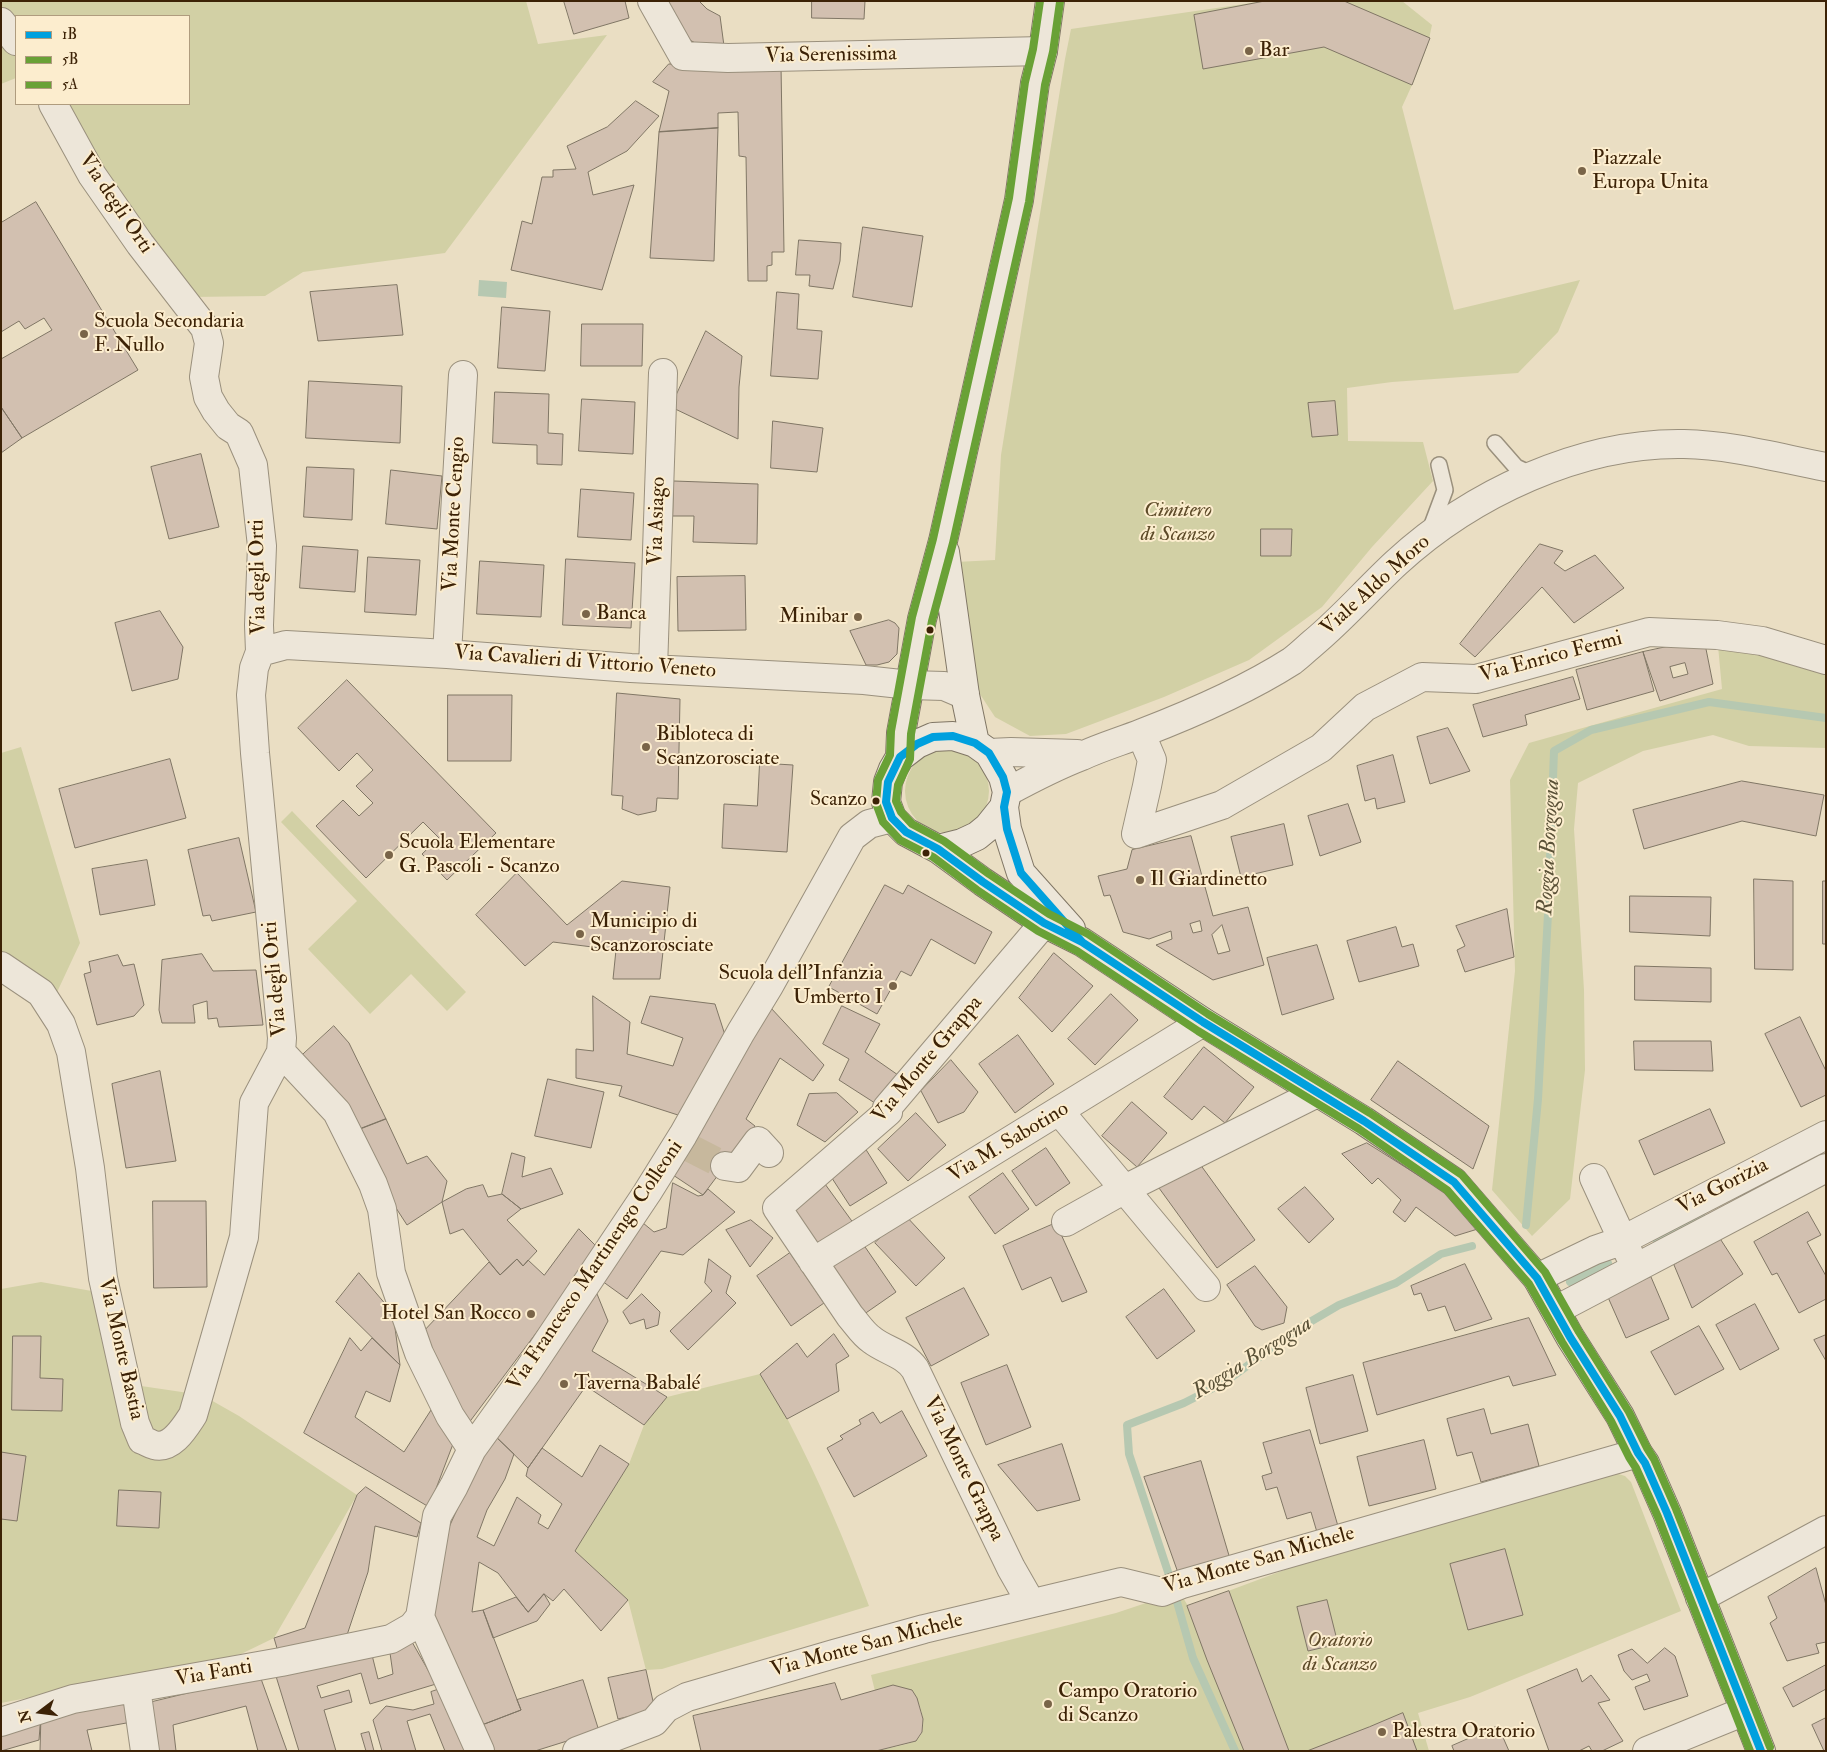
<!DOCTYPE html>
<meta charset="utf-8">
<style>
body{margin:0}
#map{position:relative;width:1827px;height:1752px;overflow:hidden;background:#eadec3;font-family:"IM FELL Double Pica",serif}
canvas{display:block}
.frame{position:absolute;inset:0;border:2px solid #3c2206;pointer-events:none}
.legend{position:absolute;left:15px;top:15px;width:175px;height:90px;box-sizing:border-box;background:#fcedce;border:1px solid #af9c7e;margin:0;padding:6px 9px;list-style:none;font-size:15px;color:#3c2206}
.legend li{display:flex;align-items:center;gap:10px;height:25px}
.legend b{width:25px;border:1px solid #af9c7e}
.north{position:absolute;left:15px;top:1687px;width:50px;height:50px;-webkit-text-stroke:4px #fcedce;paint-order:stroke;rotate:255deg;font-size:14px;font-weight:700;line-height:20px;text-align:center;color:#3c2206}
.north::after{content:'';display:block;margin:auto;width:18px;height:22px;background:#3c2206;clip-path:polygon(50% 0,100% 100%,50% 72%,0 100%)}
</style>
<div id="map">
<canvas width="1827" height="1752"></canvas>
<div class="frame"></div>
<ul class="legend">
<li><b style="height:6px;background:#00a0de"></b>1B</li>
<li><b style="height:6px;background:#69a136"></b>5B</li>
<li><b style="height:6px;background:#69a136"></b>5A</li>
</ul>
<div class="north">N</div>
</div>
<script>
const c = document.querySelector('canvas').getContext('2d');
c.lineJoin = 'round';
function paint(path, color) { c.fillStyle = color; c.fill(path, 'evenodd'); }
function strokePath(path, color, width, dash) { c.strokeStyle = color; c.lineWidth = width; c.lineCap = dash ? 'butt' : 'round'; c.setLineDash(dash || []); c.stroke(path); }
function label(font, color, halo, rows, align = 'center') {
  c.font = font + ' "IM FELL Double Pica",serif'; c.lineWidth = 4; c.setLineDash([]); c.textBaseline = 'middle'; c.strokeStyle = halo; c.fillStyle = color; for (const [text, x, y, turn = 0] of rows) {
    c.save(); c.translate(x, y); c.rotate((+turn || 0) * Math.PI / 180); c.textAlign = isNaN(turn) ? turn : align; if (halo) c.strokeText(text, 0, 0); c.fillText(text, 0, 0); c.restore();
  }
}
const green = new Path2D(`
 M1,1H526L538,44L607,35L445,253L303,272L265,296L192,297L175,280L61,104H189V16H16V29L1,8Z
 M1265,1H1402L1432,25C1427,53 1414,81 1402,107L1454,310L1580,280L1558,332L1518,373L1392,382L1347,388L1348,441L1423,442L1433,481L1372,547L1322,607L1249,660L1164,697L1066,734L1030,736L995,717L974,685L956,562L995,560L1001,455L1065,59L1071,29Z
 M1,22L16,41V78L1,84Z
 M1717,635L1826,660V748L1749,746L1713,735L1643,751L1578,783L1574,829L1584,990L1585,1070L1570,1199L1532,1236L1492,1190L1515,971L1510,780L1529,743L1722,689Z
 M21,747L80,943L51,1005L1,982V753Z
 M905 791a42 42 0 1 1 84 0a42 42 0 1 1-84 0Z
 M292,811L466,992L447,1011L411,974L370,1014L308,949L357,901L281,822Z
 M41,1282L103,1293L121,1383L202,1395L239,1416L357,1495L274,1638L241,1654L149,1674H130L85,1687L1,1703V1289Z
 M760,1374C769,1389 780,1404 788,1420C819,1480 846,1543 869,1606L662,1669L646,1670L628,1600L575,1551L629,1464L644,1425L667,1397Z
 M1599,1468L1625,1476L1631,1482L1681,1611L1470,1697L1418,1713L1429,1751H876C888,1748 904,1746 915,1741C931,1732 920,1701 912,1691H875L871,1675L1116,1613L1149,1602L1176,1586L1188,1606L1413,1522Z`);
const water = new Path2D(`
 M479,280L507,282L506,298L478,296Z`);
const stream = new Path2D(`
 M1526,1225L1538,1099L1548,914L1554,751L1591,730L1709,702L1826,718
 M1656,1239L1701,1215
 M1570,1282L1608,1263
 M1235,1751L1193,1658L1171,1581L1129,1454L1127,1425L1184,1403L1225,1382L1298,1329L1339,1305L1396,1283L1441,1254L1472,1246`);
const building = new Path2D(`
 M564,1H625L629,18L574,34Z
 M657,1H699L707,9L720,16L724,46L703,47L686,38Z
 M812,1H865L864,19L812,18Z
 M1265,1H1344L1430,38L1412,85L1324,47L1203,69L1194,15Z
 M669,64L781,65L784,252H772V265L767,266V281H748L746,157L739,156L738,112L718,113V128L659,132L669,91L653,82Z
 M636,101L659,116L627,151L588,172L593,195L634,185L602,290L511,270L522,221L532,224L542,177H553V170L576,169L567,146L607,127Z
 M718,128L714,261L650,258L659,132Z
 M36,202L138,370L22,438L1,407V359L52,330L44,318L25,329L19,321L1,332V223Z
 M863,227L923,236L912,307L853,297Z
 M799,240L841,243L840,261L833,289L809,286L810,275H796Z
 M397,285L403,335L318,341L310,292Z
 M777,292L799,294L797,329L822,331L818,379L771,376Z
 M502,307L550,311L545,371L498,368Z
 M582,324H643L642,366H581Z
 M706,331L742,356L739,387L738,439L671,407Z
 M309,381L402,386L400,443L306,438Z
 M495,392L549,394L548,433L563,434L562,465L537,464V445L493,443Z
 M582,399L635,402L633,454L579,451Z
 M1335,401L1338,435L1312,437L1308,403Z
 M1,407L22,438L1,453Z
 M773,421L823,428L817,472L771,468Z
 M201,454L219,527L169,539L151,467Z
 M307,467L354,469L352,520L304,517Z
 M391,470L442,476L437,529L386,524Z
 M674,481L758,484L757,544L693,542L694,516H673Z
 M581,489L634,493L631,540L578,537Z
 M1261,529H1292L1291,556H1261Z
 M1540,544L1563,551L1554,563L1565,571L1595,555L1624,588L1574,623L1542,587L1475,657L1460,644Z
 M303,546L358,550L355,592L300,588Z
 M368,557L420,560L416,615L365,612Z
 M566,559L635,563L631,628L563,625Z
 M480,561L544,565L541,617L477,614Z
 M745,576L746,630L678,631L677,577Z
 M160,611L183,647L178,679L132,691L115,623Z
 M889,620L895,623L899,628L897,654L889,662L877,665H866L850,631Z
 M1704,639L1713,684L1660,701L1643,652ZM1685,663L1688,674L1673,678L1670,667Z
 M1643,652L1654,691L1587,710L1576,670Z
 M1573,677L1580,699L1525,715L1527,725L1483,737L1473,705Z
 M347,680L496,833L447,880L422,854L439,838L423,822L366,878L316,826L343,800L359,816L373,803L356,786L373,770L357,753L339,771L298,728Z
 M617,693L680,699L678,799L657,798L656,811L638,815L622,809L623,796L612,795Z
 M448,695H512L511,761H448Z
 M1448,728L1470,771L1430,784L1417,737Z
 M1393,755L1405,802L1377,809L1375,798L1365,801L1357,766Z
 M170,759L186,818L75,848L59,789Z
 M760,763L793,765L787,852L722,848L724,804L757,806Z
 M1742,781L1824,795L1816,836L1742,821L1644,849L1633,810Z
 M1348,804L1361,842L1320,856L1308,816Z
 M1284,824L1293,865L1241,877L1231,837Z
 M1191,836L1213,916L1248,907L1264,965L1213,980L1156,945L1172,939L1171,931L1149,939L1123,932L1110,895L1104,896L1098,876L1127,869L1132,850ZM1200,921L1202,931L1193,933L1190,924ZM1222,925L1230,951L1218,954L1212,935Z
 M239,838L256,912L212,921L210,915L203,916L188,850Z
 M147,860L155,905L100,915L92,869Z
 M517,873L567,925L622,881L670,887L660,979H613L616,950L553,942L525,966L476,915Z
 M1754,879L1793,881V970L1755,969Z
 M1823,881H1826V944H1823Z
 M885,885L903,894L908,885L992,932L975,964L931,939L911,976L901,971L877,1014L829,987Z
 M1630,896L1711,897L1710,936L1630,932Z
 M1507,909L1514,957L1465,972L1457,950L1465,946L1456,926Z
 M1396,927L1402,947L1413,944L1419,966L1359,982L1347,941Z
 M1317,945L1334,999L1282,1015L1267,958Z
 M1054,953L1093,986L1052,1032L1019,998Z
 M202,954L213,971L256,970L263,1025L219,1027L217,1018L208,1019L207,1001L193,1005L195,1023H162L159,1010L162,960Z
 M118,955L123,966L134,964L144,1005L134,1016L97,1025L84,974L91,972L89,962Z
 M1635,966L1711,968V1002L1635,1000Z
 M1111,994L1138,1020L1095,1065L1068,1039Z
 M593,996L630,1022L627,1054L673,1066L683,1038L641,1023L650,996L715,1004L725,1035L681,1116L619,1096L622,1086L576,1078V1049L593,1051Z
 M842,1006L880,1024L865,1052L898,1075L878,1105L839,1080L849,1059L823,1044Z
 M770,1007L824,1065L813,1081L780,1058L746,1119L755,1126L703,1195L673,1175Z
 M1800,1017L1826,1071V1095L1801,1107L1765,1034Z
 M334,1026L349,1043L386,1119L355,1131L297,1060Z
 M1018,1035L1054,1084L1015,1113L979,1064Z
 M1634,1041H1711L1713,1071L1635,1070Z
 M1204,1047L1254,1087L1225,1123L1204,1106L1192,1120L1164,1097Z
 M951,1060L978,1092L964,1112L938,1123L921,1091Z
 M1398,1061L1489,1126L1473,1169L1371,1100Z
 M160,1071L176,1161L126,1168L112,1084Z
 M548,1079L604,1092L591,1148L535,1136Z
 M837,1093L858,1112L825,1142L797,1125L809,1094Z
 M1132,1102L1167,1133L1137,1167L1102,1136Z
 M1710,1109L1725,1143L1654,1175L1639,1141Z
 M916,1113L946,1145L908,1181L878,1149Z
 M386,1119L407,1164L427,1156L447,1181L442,1202L407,1225L396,1208H384L355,1131Z
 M1367,1143L1448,1194L1481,1228L1455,1236L1416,1207L1405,1222L1393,1212L1401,1200L1378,1178L1372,1184L1342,1154Z
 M865,1148L887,1183L850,1206L828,1172Z
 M1046,1148L1070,1183L1036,1206L1012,1171Z
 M512,1153L525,1157L522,1177L551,1168L563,1194L521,1209L502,1194Z
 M1197,1160L1255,1240L1217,1268L1159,1188Z
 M1003,1173L1029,1209L995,1234L969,1197Z
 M673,1183L698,1196L703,1195L708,1189L735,1212L683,1255L661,1251L627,1299L602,1281L643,1223L654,1232L666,1228Z
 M825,1184L854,1224L817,1252L787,1212Z
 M483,1185L488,1197L502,1194L521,1209L507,1220L537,1251L523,1266L517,1259L500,1275L463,1229L450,1234L442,1202L466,1189Z
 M1305,1187L1334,1219L1309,1243L1278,1209Z
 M153,1201H206L207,1287L154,1288Z
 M1808,1212L1821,1235L1807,1242L1826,1276V1299L1799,1313L1777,1273L1772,1275L1754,1242Z
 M905,1215L945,1258L916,1286L875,1243Z
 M751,1220L773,1238L750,1267L726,1230Z
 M1056,1223L1087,1292L1062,1302L1051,1277L1022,1290L1003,1246Z
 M579,1229L599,1249L465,1428L421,1334L489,1262L500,1275L517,1259L523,1266L528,1260L544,1275Z
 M1719,1237L1743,1274L1692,1308L1674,1265Z
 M861,1241L896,1292L860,1317L825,1266Z
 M790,1253L824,1303L791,1326L757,1276Z
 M709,1259L731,1276L726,1293L736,1303L688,1350L670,1331L712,1291L705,1283Z
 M1465,1264L1492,1319L1455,1331L1445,1306L1428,1311L1421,1293L1414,1295L1411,1286Z
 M1255,1266L1287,1307L1284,1323L1262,1330L1255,1326L1227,1285Z
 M359,1273L393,1313L400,1365L336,1302Z
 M1651,1277L1669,1319L1626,1338L1607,1295Z
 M593,1284L608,1321L592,1351L667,1397L644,1425L586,1386L528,1468L492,1433Z
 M964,1288L989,1335L931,1366L906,1318Z
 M1164,1289L1195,1331L1157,1359L1126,1317Z
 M642,1294L660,1312L658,1325L646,1329L644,1319L630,1324L623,1312Z
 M1755,1304L1779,1349L1740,1370L1716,1325Z
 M1529,1318L1556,1375L1513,1386L1509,1376L1377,1415L1363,1363Z
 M1699,1326L1724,1369L1675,1395L1651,1352Z
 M834,1334L849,1356L836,1364L839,1391L787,1419L760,1374L797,1343L807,1357Z
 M1826,1335V1361L1814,1340Z
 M13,1336H41L40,1378L63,1379L62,1411L12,1410Z
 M350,1338L361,1351L372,1338L400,1365L390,1402L366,1391L355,1417L404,1452L431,1410L450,1425L453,1444L429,1507L304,1433Z
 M1007,1365L1031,1427L986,1445L961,1383Z
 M1353,1375L1368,1431L1320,1444L1306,1388Z
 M1484,1409L1491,1434L1528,1424L1539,1466L1481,1482L1472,1452L1457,1456L1447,1419Z
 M902,1411L927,1456L854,1497L827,1448L843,1439L840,1436L861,1424L859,1420L873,1412L880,1423Z
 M1310,1430L1340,1533L1319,1539L1311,1512L1287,1519L1277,1487L1266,1490L1262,1476L1272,1473L1263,1443Z
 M492,1433L514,1454L505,1479L487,1510L477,1537L494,1546L517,1497L541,1515L538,1523L548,1529L562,1504L526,1476L528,1468L542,1448L582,1477L600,1445L629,1464L575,1551L628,1600L601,1631L564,1589L553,1601L544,1594L528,1612L498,1573L479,1562L472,1612L483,1610L521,1710L474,1728L430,1617L438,1552Z
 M1424,1440L1436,1489L1369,1506L1357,1457Z
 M1062,1444L1080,1500L1037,1511L998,1465Z
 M1,1452L26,1456L17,1521L1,1519Z
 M1201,1461L1233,1569L1182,1584L1144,1477Z
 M366,1487L421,1523L417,1537L375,1526L368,1572L345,1641L279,1655L274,1638L305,1628L357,1495Z
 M119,1490L161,1492L159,1528L117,1526Z
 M1505,1549L1523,1615L1468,1630L1450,1564Z
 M1816,1568L1826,1605V1642L1816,1644L1819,1653L1787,1661L1770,1623L1777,1618L1768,1597Z
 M1229,1591L1250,1648L1289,1751H1244L1207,1660L1187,1606Z
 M544,1594L550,1604L537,1621L493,1638L483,1610L516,1597L528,1612Z
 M1327,1600L1338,1644L1308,1651L1297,1607Z
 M412,1642L436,1684L370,1704L361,1673L317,1686L321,1698L349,1690L352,1702L324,1710L336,1751H299L275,1673L371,1651L378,1679L393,1674L389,1646Z
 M1665,1648L1675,1656L1688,1696L1644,1710L1635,1687L1650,1681L1647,1674L1632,1680L1624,1671L1618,1655L1632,1649L1647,1663Z
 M1826,1665V1689L1793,1707L1783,1688Z
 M1577,1669L1582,1682L1591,1675L1610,1700L1598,1703L1623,1741L1602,1751H1592L1589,1746L1579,1751H1549L1527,1690Z
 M646,1670L655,1710L618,1719L608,1678Z
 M260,1676L287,1751H258L246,1706L173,1725L176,1751H152L144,1704Z
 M583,1680L599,1731L535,1751H487L474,1728L521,1710L517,1700Z
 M835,1683L841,1700L893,1685L912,1690L917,1698L923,1719L922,1732L916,1741L876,1751H701L693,1716Z
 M443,1688L468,1751H445L430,1714L407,1721L416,1751H382L373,1720L386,1706L413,1710L434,1704L431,1692Z
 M126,1689L132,1722L87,1730L92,1751H40L41,1714Z
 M1403,1713L1417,1751H1307L1369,1727Z
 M41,1714L39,1740L1,1751V1726Z
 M1826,1718V1751H1824L1812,1725Z
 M1498,1726L1509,1751H1454L1452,1746Z
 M369,1732L374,1751H366L361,1734Z`);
const streetTunnel = new Path2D(`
 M690,1148L725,1166`);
const lane = new Path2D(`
 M1495,443L1516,467L1533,475
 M1429,533L1445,490L1439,465`);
const street = new Path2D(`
 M652,1L683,56L728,58L1043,51
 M1,22L16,41
 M260,652L286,645L447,654L631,668L864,680L910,685L944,686L965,695
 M447,654L463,375
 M653,669L663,373
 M989,753L1011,752L1077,754
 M1007,792C1031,779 1056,766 1082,756C1101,747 1122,741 1142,733C1194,713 1245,691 1292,661C1299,656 1306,649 1313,643C1343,618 1368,589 1396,563C1471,494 1581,442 1684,444C1732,445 1779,458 1826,467
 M1136,834L1222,805L1321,748L1365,707L1422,677L1476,679L1649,632L1717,635L1762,641L1826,660
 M1136,834L1147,786L1152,760L1141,734
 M1,966L41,993L61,1024L71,1052L90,1168L103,1278L135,1423L142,1440C146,1441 150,1444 154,1445C172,1450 185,1427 193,1415L244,1237L254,1103L281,1052L282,1038L255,753L251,695L254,668L260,652L259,625L262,546L253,465L239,433L228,426L216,411L208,397L204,377L209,343L205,328L140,244L92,175L53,104
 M281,1052L337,1112L373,1184L382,1209L391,1273L419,1353L450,1416L472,1449
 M1060,1112L1206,1287
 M725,1166L738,1168L758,1141L769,1153
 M1594,1178L1630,1256
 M1066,1222L1125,1189L1317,1093
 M813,1262L1203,1022
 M1537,1278L1595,1250L1621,1241L1826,1135
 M1556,1310L1826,1168
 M1700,1598L1826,1530
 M1031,1603L1011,1568L915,1369C904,1353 886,1351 872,1340C863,1334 857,1324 850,1316L777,1208L888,1112L887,1108L1044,923
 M136,1688L145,1751
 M1,1722L73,1699L281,1662L391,1639L412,1627L420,1617
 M480,1751L420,1617L437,1516L454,1486L472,1449L528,1371L647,1193L683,1135L741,1032L769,986L852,837L869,824L892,818
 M577,1751L654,1722L666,1708L687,1697L834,1654L924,1629L1121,1582L1162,1592L1182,1584L1638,1453
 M1647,1751L1745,1711`);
const secondary = new Path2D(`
 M945,552L965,695L975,743
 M900,757L901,733L922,619L943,541L1019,200L1035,83L1043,51L1050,1
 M1004,807L1007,829L1021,873L1071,929
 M938,849L962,843L977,836L988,827L1004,807L1007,792L1003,777L989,753L975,743L953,736L933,737L917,744L900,757L893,769L888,782L886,802L892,818L906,832L938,849L983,882L1044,923L1082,942L1203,1022L1364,1121L1454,1182L1537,1278L1570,1337L1620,1416L1638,1453L1645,1463L1667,1513L1761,1751`);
const bus1 = new Path2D(`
 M953,736L975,743L989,753L1003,777L1007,792L1004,807L1007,829L1021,873L1082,942L1044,923L983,882L938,849L906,832L892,818L886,802L888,782L900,757L917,744L933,737Z
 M1082,942L1203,1022L1364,1121L1454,1182L1537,1278L1570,1337L1620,1416L1638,1453L1645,1463L1667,1513L1761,1751`);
const bus2 = new Path2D(`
 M1040,1L1033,49L1025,82L1009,198L933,539L912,617L891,731L890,755L878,780L876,803L883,822L900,840L933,857L977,890L1038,931L1077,951L1198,1031L1359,1129L1447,1190L1529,1284L1562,1342L1611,1421L1629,1457L1636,1468L1658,1517L1750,1751`);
const bus3 = new Path2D(`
 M1060,2L1053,52L1045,85L1029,202L953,543L932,621L911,734L910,759L898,785L896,801L901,812L912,824L944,841L989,874L1049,914L1088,934L1208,1014L1370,1113L1462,1175L1545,1272L1579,1332L1629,1412L1647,1448L1654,1459L1676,1509L1770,1747`);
const markers = [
 [1249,51,5,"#796448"],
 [1582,171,5,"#796448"],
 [84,334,5,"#796448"],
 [586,614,5,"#796448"],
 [858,617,5,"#796448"],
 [930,630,4.5,"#3c2206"],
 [646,747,5,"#796448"],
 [876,801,4.5,"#3c2206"],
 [926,853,4.5,"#3c2206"],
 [389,855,5,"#796448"],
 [1140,880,5,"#796448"],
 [580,934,5,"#796448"],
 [893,986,5,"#796448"],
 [531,1314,5,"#796448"],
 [564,1384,5,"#796448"],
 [1048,1704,5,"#796448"],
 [1382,1732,5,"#796448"]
];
const busNames = [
 ["Scanzo",867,801]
];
const poiNames = [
 ["Bar",1259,51],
 ["Piazzale",1592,159],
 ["Europa Unita",1592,183],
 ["Scuola Secondaria",94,322],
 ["F. Nullo",94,346],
 ["Banca",596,614],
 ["Minibar",848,617,"right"],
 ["Bibloteca di",656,735],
 ["Scanzorosciate",656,759],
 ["Scuola Elementare",399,843],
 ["G. Pascoli - Scanzo",399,867],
 ["Il Giardinetto",1150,880],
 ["Municipio di",590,922],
 ["Scanzorosciate",590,946],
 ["Scuola dell'Infanzia",883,974,"right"],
 ["Umberto I",883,998,"right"],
 ["Hotel San Rocco",521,1314,"right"],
 ["Taverna Babalé",574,1384],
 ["Campo Oratorio",1058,1692],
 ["di Scanzo",1058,1716],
 ["Palestra Oratorio",1392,1732]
];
const streetNames = [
 ["Via Serenissima",831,56,-1],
 ["Via degli Orti",115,204,56],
 ["Via Monte Cengio",455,514,-87],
 ["Via Asiago",658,521,-88],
 ["Via degli Orti",259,577,-91],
 ["Viale Aldo Moro",1376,586,-42],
 ["Via Enrico Fermi",1551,658,-15],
 ["Via Cavalieri di Vittorio Veneto",585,663,4],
 ["Via degli Orti",276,979,-95],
 ["Via Monte Grappa",928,1060,-50],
 ["Via M. Sabotino",1009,1143,-31],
 ["Via Gorizia",1723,1187,-27],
 ["Via Francesco Martinengo Colleoni",596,1266,-56],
 ["Via Monte Bastia",120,1349,77],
 ["Via Monte Grappa",963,1469,64],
 ["Via Monte San Michele",1259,1561,-16],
 ["Via Monte San Michele",867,1646,-15],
 ["Via Fanti",214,1674,-10]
];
const parkNames = [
 ["Cimitero",1178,511],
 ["di Scanzo",1178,535],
 ["Oratorio",1340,1641],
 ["di Scanzo",1340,1665]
];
const waterNames = [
 ["Roggia Borgogna",1550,847,-87],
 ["Roggia Borgogna",1253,1359,-32]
];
paint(green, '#d2d0a5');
paint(water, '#b6c8b1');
strokePath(stream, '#b6c8b1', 8);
paint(building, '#d2c0b0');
strokePath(building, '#807665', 1);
strokePath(streetTunnel, '#c7b89d', 28, [28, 14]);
strokePath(lane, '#9a907d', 18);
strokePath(street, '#9a907d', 30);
strokePath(secondary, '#807665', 30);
strokePath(lane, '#ede6d9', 15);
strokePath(street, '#ede6d9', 28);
strokePath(secondary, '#ede6d9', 28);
strokePath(bus1, '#00a0de', 8);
strokePath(bus2, '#69a136', 8);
strokePath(bus3, '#69a136', 8);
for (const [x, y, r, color] of markers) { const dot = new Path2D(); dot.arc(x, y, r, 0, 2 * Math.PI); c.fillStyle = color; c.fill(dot); strokePath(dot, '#fcedce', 2); }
label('20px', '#3c2206', '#fcedce', busNames, 'right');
label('21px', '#3c2206', '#fcedce', poiNames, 'left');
label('21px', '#3c2206', '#fcedce', streetNames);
label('italic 21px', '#5d4a28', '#fcedce', parkNames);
label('italic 22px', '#5a5137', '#fcedce', waterNames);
</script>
